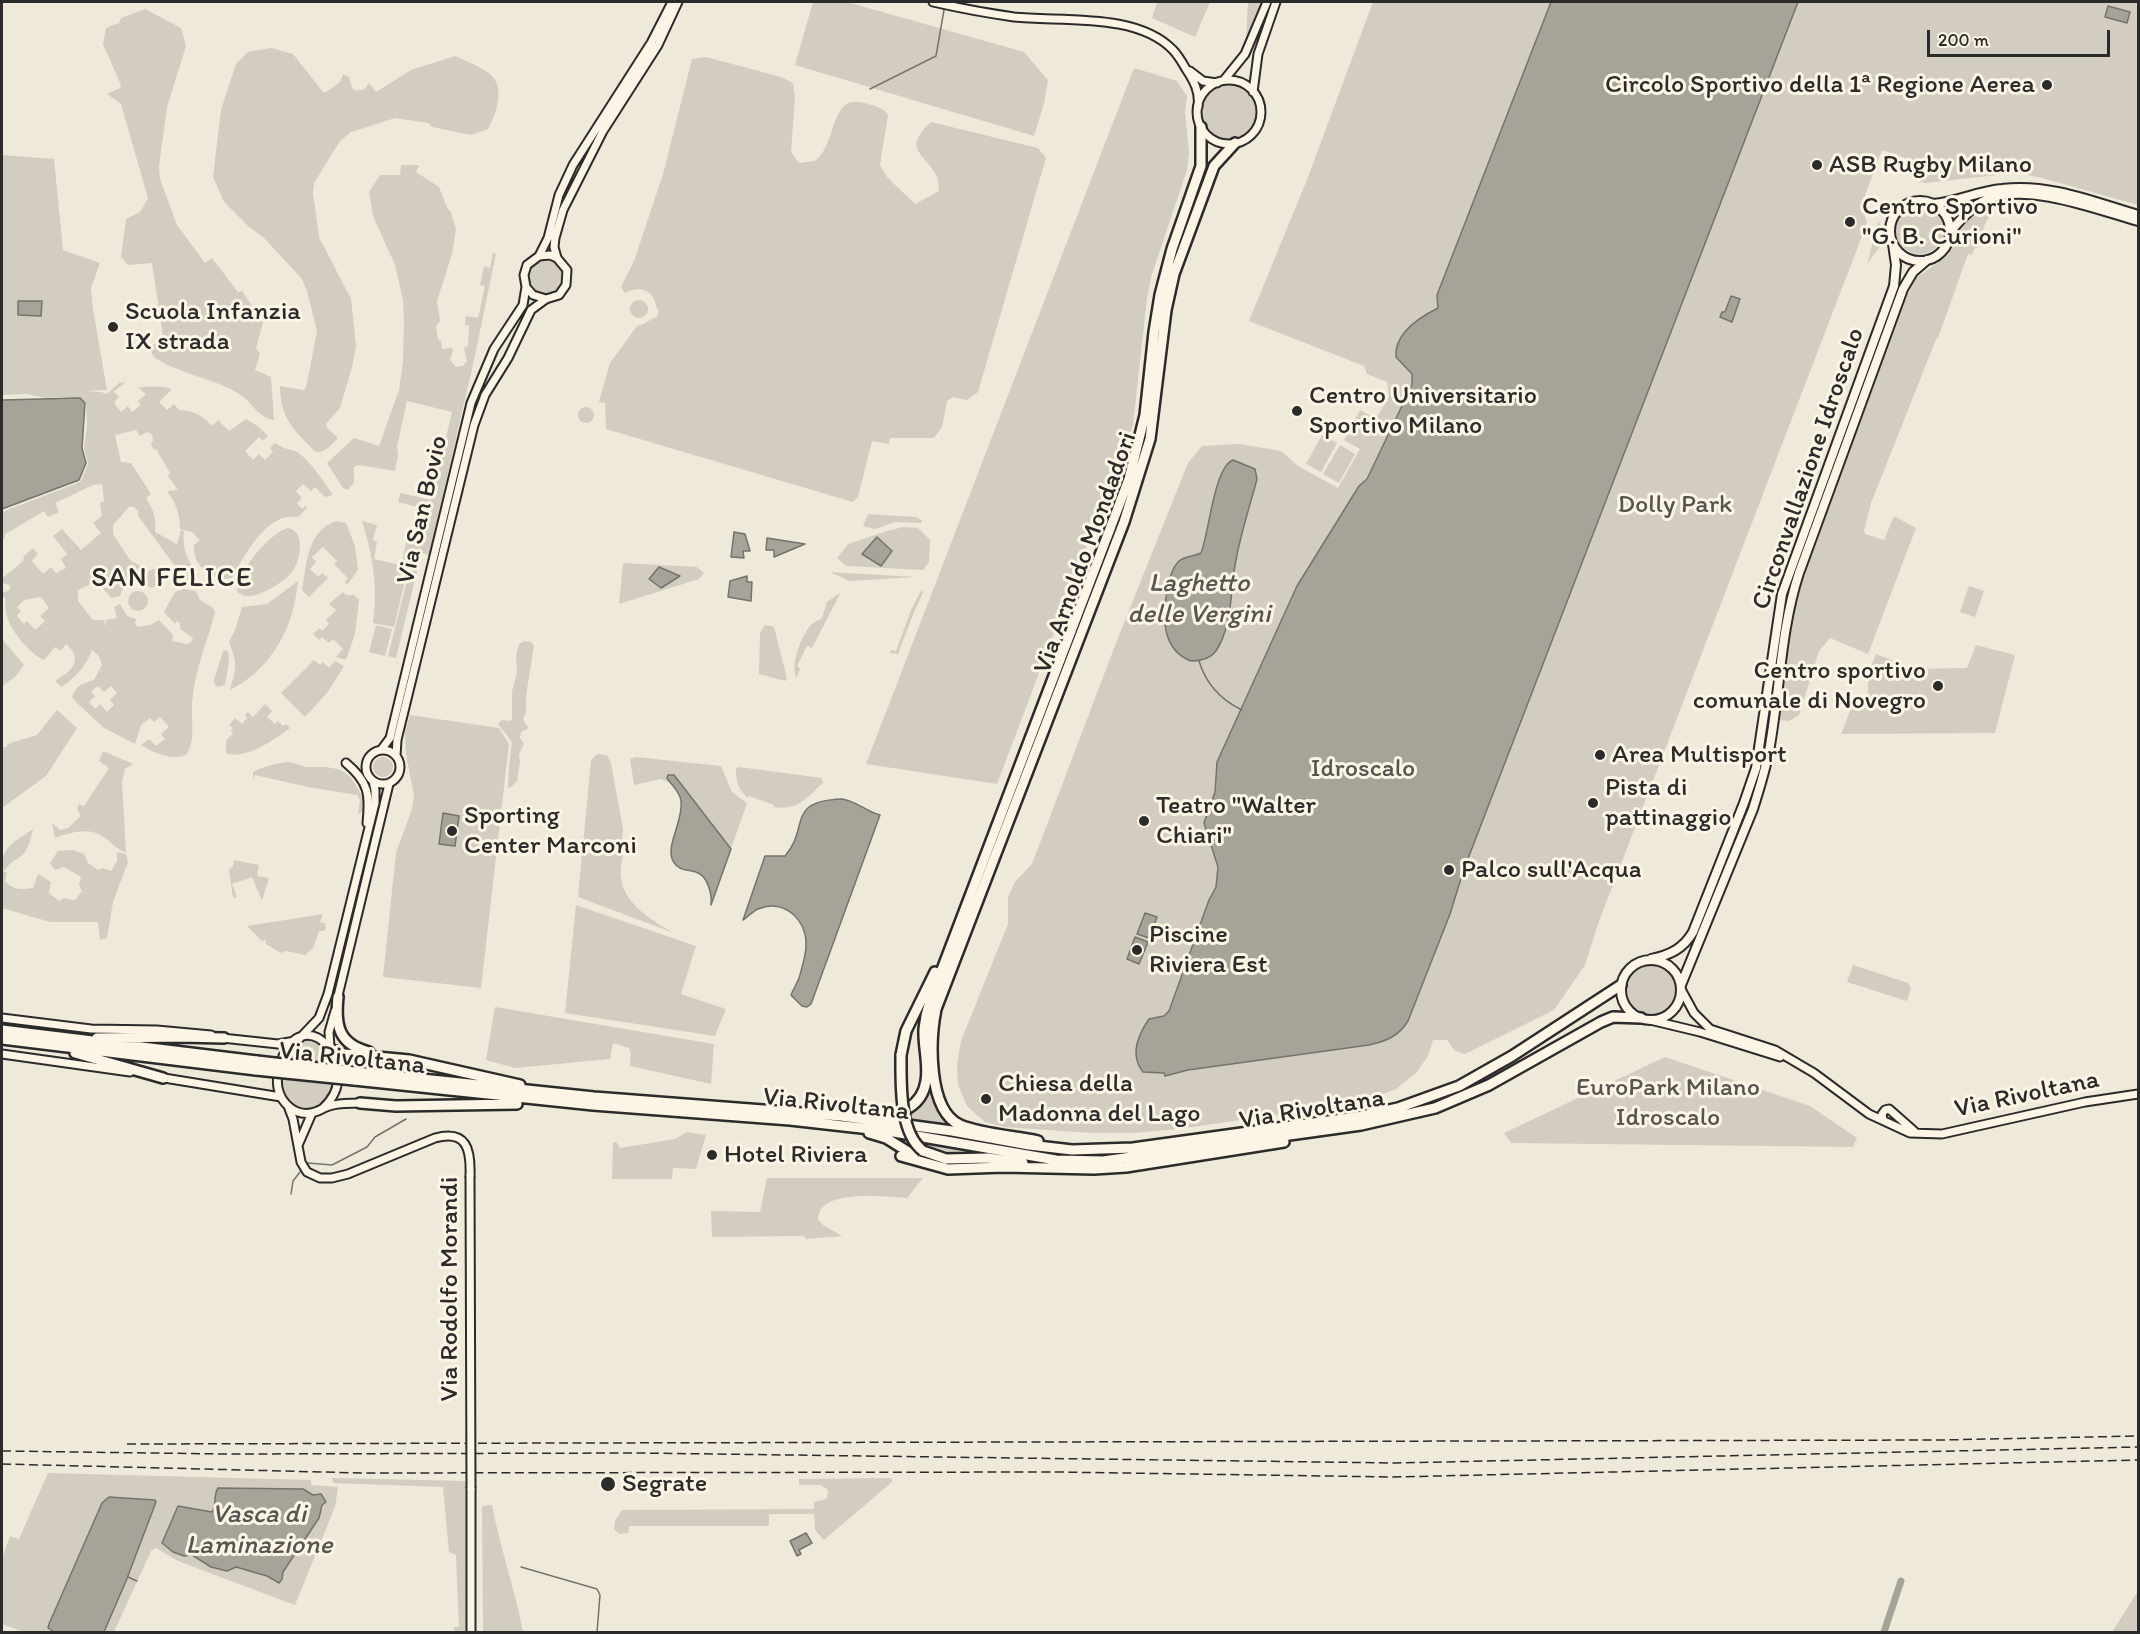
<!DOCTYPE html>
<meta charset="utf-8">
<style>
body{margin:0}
#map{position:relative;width:2140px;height:1634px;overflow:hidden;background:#efe9da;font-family:Itim,sans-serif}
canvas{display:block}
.frame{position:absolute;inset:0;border:3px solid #2b2b2b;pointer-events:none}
.scale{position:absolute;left:1927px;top:30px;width:183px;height:27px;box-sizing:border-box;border:3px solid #2b2b2b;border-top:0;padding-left:8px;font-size:18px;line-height:21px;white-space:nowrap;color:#2b2b2b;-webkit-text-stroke:4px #fcf5e5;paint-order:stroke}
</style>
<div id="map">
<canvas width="2140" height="1634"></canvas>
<div class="frame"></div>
<div class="scale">200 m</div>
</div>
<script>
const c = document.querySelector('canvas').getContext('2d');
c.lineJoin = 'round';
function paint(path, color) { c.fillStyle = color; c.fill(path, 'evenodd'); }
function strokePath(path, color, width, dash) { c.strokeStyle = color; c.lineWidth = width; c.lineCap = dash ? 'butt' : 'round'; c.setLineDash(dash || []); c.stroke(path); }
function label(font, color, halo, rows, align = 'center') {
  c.font = font + ' Itim,sans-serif'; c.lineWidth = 6; c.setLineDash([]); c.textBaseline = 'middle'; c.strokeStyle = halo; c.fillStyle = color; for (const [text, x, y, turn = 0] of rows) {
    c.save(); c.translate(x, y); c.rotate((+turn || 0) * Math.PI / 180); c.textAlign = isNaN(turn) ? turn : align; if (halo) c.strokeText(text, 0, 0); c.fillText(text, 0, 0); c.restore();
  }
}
const green = new Path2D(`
 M813,2H847L1024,52L1048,80L1044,103L1034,136L795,65Z
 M1157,2H1210L1195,37L1152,18Z
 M1248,2H1265L1246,42Z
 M1373,2H2138V205L2042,178L2017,173L1924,183L1919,181L1923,164L1882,150L1861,206L1867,223L1598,924L1585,965L1554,1010L1465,1054L1455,1051L1447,1040H1433L1428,1056L1416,1073L1396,1089L1364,1102L1178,1129L1133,1133H1091L1004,1127L985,1122L967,1106L958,1085L957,1065L961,1041L1008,924V897L1015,882L1032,864L1116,643L1188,463L1202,446L1240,444L1281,451L1298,466L1338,488L1360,449L1344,440L1360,410L1376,419L1389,396L1387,382L1367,374L1364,366L1249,321L1308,177Z
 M145,9L181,28L186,46L167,107L159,166L160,179L177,225L205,263L212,258L238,292L242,291L263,323L256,348L260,354L255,370L271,377L274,420C259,418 252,403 241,395C216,379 188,376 162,362L155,358L147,346L164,342L152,263L128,265L121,257L126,219L140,212L148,198L121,104L107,94L120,88L121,85L103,44L106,28L119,23L121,18Z
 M271,48L293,54L323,92H326L340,82L343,74L349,77L352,88L356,91L365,89L369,83L376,92L411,70L455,56C464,60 486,69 492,76C505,90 496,114 488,129L471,135L432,127L428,123L395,118L351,132L340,141L314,183L313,193L319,237L351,299L356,346L352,367L340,408L326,424L327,428L338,438C332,444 325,453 316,452C294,431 280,418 280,386L303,390L306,388L317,331L307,291L302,279L264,238L248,226L224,202L213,177L221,110L236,64L248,52Z
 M706,57L781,77L793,83L795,97L791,152L799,163L815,161C818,158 822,154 824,150C836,130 834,92 868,104C876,106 883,108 888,115L880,165L887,177L915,204L939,191C939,187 938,181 937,177C925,152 901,150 931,122L1038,148L1046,158L978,392L967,400L953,397L947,401L942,427L934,438H890L889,444L872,441L858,497L853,502L606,429L605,403L599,402L610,363L637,326C645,325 651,318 657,317L659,311C655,306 656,302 653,297C646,287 634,288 625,293L621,287L634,261L663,174L692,59Z
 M1134,68L1177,81L1187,96L1185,112L1189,153L1187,170L1152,274L1147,298L1133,425L997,784L866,764Z
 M1202 112a27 27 0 1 1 54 0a27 27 0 1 1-54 0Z
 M2,155L54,159L63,250L100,263L91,288L93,309L107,390L83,391L101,392L107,394L119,383L126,382L113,392L119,396L114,403L121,412L128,406L132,412L141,405L138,401L146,394L138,388C150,386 160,386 172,389L159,402L167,410L174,404L179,410C194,411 202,415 212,426L218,420L229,431L246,419L259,427L268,436L263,441L259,437L245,451L253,460L259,454L265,460L273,452L270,448L275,443C283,449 291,449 297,452C311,461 322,480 332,493V495L325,497L315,487L311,491L303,484L296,491L302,498L297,503L302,509L306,506L307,508L298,517C267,511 244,556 232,578C212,583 192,565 194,545L200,540L192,532L180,529C180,514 176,503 167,491L178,490L168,476L170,473L156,449H153L151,444L153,441L152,434L147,432L140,436L136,430L115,435L121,462L131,463L151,494L146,498C153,510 157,517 155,532L177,544L181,530L184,531C182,549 187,560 198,574L191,582L186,581L138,516V511L134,507H129L113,525V534L130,560L149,571L161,566L169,576V579L152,588C138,581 127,576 120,596L111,598L97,581L78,590V601L93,620H104L106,627V620L117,618L114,607L120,604L127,616L136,619L135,624L138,627L150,625L159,620L173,635L172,641L187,644L191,642L193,638L180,629V623L177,621L175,624L164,612L175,592L184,589L196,591L200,600L213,608L215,612C207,643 194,672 192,704C191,720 196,742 186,755C172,761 154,753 141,745L149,739L156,746L165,739L161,734L169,727L160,717L154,722L150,718L141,725L135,744L104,728L76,702L72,697C75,686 83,683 94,680L102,665L99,656L92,650C87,665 74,679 61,687L55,681C70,672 85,660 66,644L61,651L55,647L44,660C31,655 10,630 7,616C5,610 6,604 5,597L2,598V593L10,590V585L2,583V576L4,577L24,560L23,557L33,548L38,554L32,561L43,574L51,567L56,573L66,568L61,559L67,554L53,536L62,529L81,550L101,533L93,523L102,516L100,503L104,501L102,484L93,485L55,503L59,512L48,517L44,511L4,535L5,538L2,540V512L75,484L81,481L88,464L84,448L87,425L86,402L61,397L46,398L27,394L2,395ZM41,597L49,608L40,616L45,621L35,630L27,621L24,624L17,616L21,611L17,607L24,600ZM98,686L104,692L111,686L117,693L110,700L114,705L107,712L100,704L95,709L89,702L95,696L91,692Z
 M401,165H419L416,172L439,187L448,210H450L456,229L452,254L437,301L440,321L436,326L438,339L441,341L442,349L452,348L453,351L450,360L456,367L463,366L467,361L464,348L468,346L469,325H465L466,316L478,318L485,286L480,285L484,266L490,268L493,253L496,254L474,360L429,555L412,551L394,627L373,623C378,586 373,556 362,521L377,525L373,540L377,542L374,559L401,565L408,535L422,538L429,510L398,502L400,493L431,500L452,412L407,401L397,446L398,456L395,471L358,465L354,467V482L348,490L343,488L327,463L354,438L379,446L399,390L403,362L404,321L403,300L395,265L373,216L369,192L380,175H400Z
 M1987,194V197L1964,210L1957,217L1951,213L1949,207Z
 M1986,204L1992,205L1994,209L1985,224L1977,249L1975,248L1972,255L1968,254L1938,338L1937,337L1871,503L1864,530L1865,534L1884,540L1894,516L1916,528L1868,654L1830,638L1819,651L1799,715L1789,721L1778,720L1791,620L1799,590L1905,300L1916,278L1947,256L1953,245L1958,225Z
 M1896 230a24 24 0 1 1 48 0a24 24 0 1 1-48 0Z
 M1878,221L1887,234C1883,247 1872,253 1867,266Z
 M527 277a19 19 0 1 1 38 0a19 19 0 1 1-38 0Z
 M630 309a9 9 0 1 1 18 0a9 9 0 1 1-18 0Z
 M578 415a8 8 0 1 1 16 0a8 8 0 1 1-16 0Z
 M1322,435L1337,443L1321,472L1306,464Z
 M1340,445L1355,454L1339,483L1323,474Z
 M868,514L916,517L922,520V523L895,522L875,529L863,526Z
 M336,521L346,523L355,546L358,570L347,585L345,582L348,578L334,564L337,561L323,547L312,557L316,562L310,569L318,577L322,573L328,578L309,597L302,590C307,563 307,531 336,521Z
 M903,527L918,528L930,540L929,562L923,570L846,566L837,558L848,544L887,531Z
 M288,528C305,531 301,557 294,569C288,580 259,598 246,596C243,596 240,593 237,592C238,571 269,533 288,528Z
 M414,553L421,555L396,658L388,656Z
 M623,563L697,567L704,573L699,579L619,604Z
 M830,572L916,577L849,581Z
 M298,581C294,627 272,669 230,690C236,668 238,664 229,642L235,630L242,607L267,604Z
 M1969,586L1984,591L1975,617L1960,612Z
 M922,589L923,593L914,612L898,654L890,653L891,650L896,651L911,610Z
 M128 601a10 10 0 1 1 20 0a10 10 0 1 1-20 0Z
 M343,592L346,595H354L359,600L355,634L346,660L336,657L343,649L333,639L329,643L322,637L319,640L313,634L319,628L322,631L329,624L326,620L336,610L329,604Z
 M841,592L812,648L807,646L797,666L800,669L796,678C791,663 800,639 810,626C812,623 818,621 822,618L827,602Z
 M376,625L392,629L385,656L369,652Z
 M765,625L774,627L787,678L785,681L759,674L760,633Z
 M2,639L24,665L15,677L2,686Z
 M524,641L531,642L534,646L526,696V712L523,720L529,728L521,732L520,738L524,744L519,754L520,762L517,781L511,787L508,788C508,772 510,758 512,742L498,724L502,720L510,721L512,719V691L517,673L516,656L519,644Z
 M1976,645L2015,655L1995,733L1841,734L1854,701L1868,699V674L1876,654L1914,669L1967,668Z
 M225,650L229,653C229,665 227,674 225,685L218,687L215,685L214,680L223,651Z
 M314,660L320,665L323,662L329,668L335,661L344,666L327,693L305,717L281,693Z
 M265,704L272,711L267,717L275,724L278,721L283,726L286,724L290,728C276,739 244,761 226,753V741L233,733L231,731L233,728L229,725L235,718L242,724L247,718L245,715L248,712L253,717Z
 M57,710L77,728L46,776L2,808V748L8,746L7,744L37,735Z
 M410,715L499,728L509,744L481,988L383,977L396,853L412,809L414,796L406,754L405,733Z
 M103,751L133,764L125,769L122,781L126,852C114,849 113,842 102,836C88,827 69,833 55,838L52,823L60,830L68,828L81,816L77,809L79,804L84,806L109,768L99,761Z
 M597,754L607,755L611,763L623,829L622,844L583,845L591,760Z
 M636,757L721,766L732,792L747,803L731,849L674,775L667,778L669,782L660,779L634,785L630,759Z
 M373 767a10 10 0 1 1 20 0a10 10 0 1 1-20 0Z
 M289,762C295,763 302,766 307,767C322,767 341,765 351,778C357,786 361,795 366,803L364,811L358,814L360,800L357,795L308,787L255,775L253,779V772C265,766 276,763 289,762Z
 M739,767L822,778L823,783C806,798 798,811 774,807V805L749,796L748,798C738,791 736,780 736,768Z
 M33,829C31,838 28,852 20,857C13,861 10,863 5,870L2,869C1,845 16,842 33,829Z
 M73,850L84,854L88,863L98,870L103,868L111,871L117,861V852L126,854L128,862L113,902L107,938L100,940L98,922H50L2,908V870L7,873L5,881C12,890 23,890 33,888L38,874L51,882L49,893L59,901L64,898L75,900L82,891L79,885L81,877L64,867L55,870L50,863L58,851Z
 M582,853L623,854C622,861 620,870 621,877C624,905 652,920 674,933L578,897Z
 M234,860L259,865L257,876L269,878L262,901L252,877L232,884L237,897L233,898L229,870L233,866Z
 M576,905L696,946L681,994L726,1009L715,1036L565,1013Z
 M323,914L320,922L325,923L326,929L323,931H319L313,948L305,955L286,951L281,953L266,944V940L262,941L247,926Z
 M1625 990a26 26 0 1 1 52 0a26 26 0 1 1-52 0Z
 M1853,965L1908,983L1911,988L1907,1001L1847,982Z
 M495,1007L714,1044L711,1084L630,1066L631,1053L629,1048L613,1043L610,1059L515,1068L486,1060Z
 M305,1041C355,1040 329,1134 293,1104C273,1087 282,1050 305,1041Z
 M1665,1057L1810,1106L1857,1138L1853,1147L1511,1143L1504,1133Z
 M929,1069L935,1105L943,1118L955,1128L911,1121L909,1111Z
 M687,1132L706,1135L696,1169L673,1168L672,1179H612L613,1142H616L620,1148L675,1139Z
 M919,1141L995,1155C968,1155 941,1160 919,1141Z
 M767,1178H923L907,1198C885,1197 819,1188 818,1219L823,1225L842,1236L807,1239L803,1236L712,1237L711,1211L760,1212Z
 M48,1473L311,1480V1485L338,1487L335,1507L295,1605L178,1561L156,1548L151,1551L114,1632H24L2,1624V1558L10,1536L19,1539Z
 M332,1478L466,1481L467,1632H454V1627H459L456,1555L449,1552L443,1487L333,1483Z
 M892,1478V1482L824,1540L815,1530L814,1514H769V1526H629L628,1533L619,1534L614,1529L615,1521L622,1510L814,1509V1502L827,1499L828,1490L821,1485H799V1479Z
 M492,1505C500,1548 515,1589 523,1632H483L482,1506Z
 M2138,1591V1624L2136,1632H2112Z`);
const water = new Path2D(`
 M1551,2H1798L1464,869L1450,914L1408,1021C1398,1037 1386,1041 1369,1045L1188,1070L1165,1076L1164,1073L1143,1072C1129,1055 1138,1035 1149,1019L1164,1016L1169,1011L1209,900L1216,887L1218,867L1204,823L1215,792L1217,762L1297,586L1359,486L1367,479L1412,385V374L1396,357C1394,333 1420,317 1438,308L1437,295Z
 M2108,6L2130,12L2127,23L2105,17Z
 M1731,296L1740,299L1732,322L1720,317L1722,312H1725Z
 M18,301H42L41,316L18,315Z
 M80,398L85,403L82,448L86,463L79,480L2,509V400Z
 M1233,460L1255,469L1257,479C1250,506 1241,532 1236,560C1230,589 1233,625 1216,651C1210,659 1201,661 1191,661C1162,650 1162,617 1167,592C1169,581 1171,569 1179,561C1185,556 1195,556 1201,553C1209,534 1214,467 1233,460Z
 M734,532L745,534L750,551H743L744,558L731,557Z
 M877,537L892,551L881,566L862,554Z
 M767,538L805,544L774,557V550H766Z
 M659,567L680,576L661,588L649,579Z
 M747,576V582H752L751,601L728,597L730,581Z
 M668,775H674L731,849L711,905C712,899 711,897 710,891C702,860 683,879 673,861C665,846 684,820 681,801C680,791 672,786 667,778Z
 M842,799C856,801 866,811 880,815L811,1004L807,1007L802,1006L791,995C793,989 797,984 799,978C802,968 806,955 806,945C807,920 784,898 758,909C753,911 748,917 743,920L765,856H785C810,828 785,801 842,799Z
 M443,813L459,816L455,846L439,844Z
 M1145,913L1157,917L1149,938L1137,934Z
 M1135,937L1148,942L1139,964L1127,959Z
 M218,1488L303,1489L313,1495L321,1494L326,1502L322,1505L319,1518L283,1572L282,1579L279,1583L267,1576L236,1567L227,1571L211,1567L192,1555L184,1556L173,1552L162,1543L178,1506L212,1512C217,1505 213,1495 218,1488Z
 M109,1497L155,1500L156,1502L126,1581L104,1632H54L48,1628L49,1624L102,1503Z
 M806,1533L812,1543L799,1550L801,1554L797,1556L790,1541Z`);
const stream = new Path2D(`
 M870,89L936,56L944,10
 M1199,661C1206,684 1221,700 1242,710
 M308,1163L332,1165L367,1147L375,1137L406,1119
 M291,1194L293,1181L300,1172
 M521,1567L597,1589L600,1595L597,1632
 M128,1577L137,1581`);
const canal = new Path2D(`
 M1884,1632L1901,1581`);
const secondary = new Path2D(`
 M933,2C959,8 986,13 1014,17C1061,22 1137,12 1173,50C1178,55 1182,62 1186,69C1194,81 1200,92 1198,107
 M1190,71L1203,81L1217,83
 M1224,80L1245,54L1267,2
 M1197 112a32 32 0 1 1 64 0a32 32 0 1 1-64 0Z
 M1253,92L1258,54L1276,2
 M539,256L548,238L559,195L573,165L651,43L672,2
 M557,258L554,247L555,238L563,210L603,131L658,45L678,2
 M526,287L533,295L546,299
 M366 767a17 17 0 1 1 34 0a17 17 0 1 1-34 0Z
 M381,750L390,738L471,403L494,349L523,305L526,287L524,275L527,265L539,256L550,255L557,258L567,270L566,285L559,295L546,299L531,310L508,358L485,395L474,425L397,740L396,756
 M346,763C369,782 370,795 367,823
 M1682,991L1694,1013L1710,1029L1775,1050L1814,1073L1869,1114L1910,1133L1942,1134L2085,1102L2138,1094
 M337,1000L389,784
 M2,1018L91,1029L157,1030L211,1035
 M1650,1020L1700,1032L1780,1057
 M222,1038L278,1044L295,1041
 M300,1038L319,1018L328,994L375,803V790L373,781
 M330,1047L329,1032L335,1011
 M2,1054L130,1072
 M158,1077L281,1097
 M288,1106L293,1119L301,1162L307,1172L320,1178H332L348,1174L435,1138C467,1129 471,1150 470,1176
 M323,1108C366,1069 307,1001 283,1056C279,1066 276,1077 278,1088C281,1103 295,1116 311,1113C319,1112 325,1106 333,1105C342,1103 351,1103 360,1103
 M1883,1120L1882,1114L1885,1110L1889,1109L1914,1131
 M299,1143L312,1113
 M471,1632V1488`);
const primary = new Path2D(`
 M1890 231a30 30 0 1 1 60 0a30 30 0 1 1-60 0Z
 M1933,204C1957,202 1978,191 2002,189C2049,183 2094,202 2138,215
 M1950,232C1961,219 1972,206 1988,199C2027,182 2099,210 2138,221
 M1651,959C1670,955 1683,949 1693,932L1744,803L1756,768L1782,594L1894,286L1896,265L1893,244
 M1621 990a30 30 0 1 1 60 0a30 30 0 1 1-60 0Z
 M1681,985L1753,809C1759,790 1765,771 1769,751C1780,692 1780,631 1799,573L1903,289L1913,272L1927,260`);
const highway = new Path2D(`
 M338,997C335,1025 338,1044 369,1052
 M2,1030L257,1061
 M97,1038L181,1037L224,1038
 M2,1039L256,1070
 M332,1050L345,1054L409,1060L520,1085
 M75,1053L163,1078
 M901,1055L906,1031L935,972
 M355,1072L594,1097L841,1116L952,1131L1029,1145L1072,1150L1133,1148L1357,1117L1398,1108L1459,1086L1512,1056L1621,985
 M354,1080L593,1105L790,1120L888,1131L1056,1160L1103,1161L1361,1125L1435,1108L1489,1085L1601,1022L1613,1017L1641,1018
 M360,1103L396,1106L517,1104
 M876,1115C899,1116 922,1107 926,1081C929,1064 923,1046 924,1029C925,1019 927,1010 930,1001L1129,479L1145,415L1154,332L1160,295L1172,249L1201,166V127
 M869,1133L886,1138L915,1156
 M1038,1141C1015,1136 981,1134 960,1125C927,1110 930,1039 936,1009L1124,522L1150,439L1166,310L1174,274L1214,166L1235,143
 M923,1151L946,1159L988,1158L1023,1163
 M901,1156L948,1169L1003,1167L1094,1169L1126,1167L1284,1142`);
const rail = new Path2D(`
 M127,1444L1940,1440L2138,1436
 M2,1451L226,1454L638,1453L1395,1463L2138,1447
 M2,1464L363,1473L1056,1472L1393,1477L2138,1460`);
const secondaryBridge = new Path2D(`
 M470,1176L471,1488`);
const highwayBridge = new Path2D(`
 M901,1055C901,1084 899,1132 923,1151
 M257,1061L355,1072
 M256,1070L354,1080`);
const markers = [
 [2047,85,6,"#2b2b2b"],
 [1817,165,6,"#2b2b2b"],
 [1850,222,6,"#2b2b2b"],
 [113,327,6,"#2b2b2b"],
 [1297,411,6,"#2b2b2b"],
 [1938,686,6,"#2b2b2b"],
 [1600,755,6,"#2b2b2b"],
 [1593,803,6,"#2b2b2b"],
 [1144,821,6,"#2b2b2b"],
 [452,831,6,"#2b2b2b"],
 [1449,870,6,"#2b2b2b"],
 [1137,950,6,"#2b2b2b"],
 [986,1099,6,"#2b2b2b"],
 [712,1155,6,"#2b2b2b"],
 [608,1484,8,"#2b2b2b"]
];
const poiNames = [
 ["Circolo Sportivo della 1ª Regione Aerea",2035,85,"right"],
 ["ASB Rugby Milano",1829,165],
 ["Centro Sportivo",1862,207],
 ["\"G. B. Curioni\"",1862,237],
 ["Scuola Infanzia",125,312],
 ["IX strada",125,342],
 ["Centro Universitario",1309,396],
 ["Sportivo Milano",1309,426],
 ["Centro sportivo",1926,671,"right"],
 ["comunale di Novegro",1926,701,"right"],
 ["Area Multisport",1612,755],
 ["Pista di",1605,788],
 ["pattinaggio",1605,818],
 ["Teatro \"Walter",1156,806],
 ["Chiari\"",1156,836],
 ["Sporting",464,816],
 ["Center Marconi",464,846],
 ["Palco sull'Acqua",1461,870],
 ["Piscine",1149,935],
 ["Riviera Est",1149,965],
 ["Chiesa della",998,1084],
 ["Madonna del Lago",998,1114],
 ["Hotel Riviera",724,1155],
 ["Segrate",622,1484]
];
const streetNames = [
 ["Circonvallazione Idroscalo",1809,469,-71],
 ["Via San Bovio",423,510,-77],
 ["Via Arnoldo Mondadori",1086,553,-70],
 ["Via Rivoltana",352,1059,6],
 ["Via Rivoltana",2027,1095,-12],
 ["Via Rivoltana",836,1105,6],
 ["Via Rivoltana",1312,1110,-9],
 ["Via Rodolfo Morandi",450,1289,-90]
];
const parkNames = [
 ["Dolly Park",1675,505],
 ["Idroscalo",1363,769],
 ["EuroPark Milano",1668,1088],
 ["Idroscalo",1668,1118]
];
const waterNames = [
 ["Laghetto",1199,584],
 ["delle Vergini",1199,615],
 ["Vasca di",259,1515],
 ["Laminazione",259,1546]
];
const quarterNames = [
 ["SAN FELICE",172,579]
];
paint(green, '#d2cdc0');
paint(water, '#a6a399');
strokePath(water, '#75736d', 1.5);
strokePath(stream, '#75736d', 1.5);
strokePath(canal, '#a6a399', 7);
strokePath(secondary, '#2b2b2b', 11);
strokePath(primary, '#2b2b2b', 12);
strokePath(highway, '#2b2b2b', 14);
strokePath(secondary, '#fcf5e5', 7);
strokePath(primary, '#fcf5e5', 8);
strokePath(highway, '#fcf5e5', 9);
strokePath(rail, '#2b2b2b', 1.5, [9, 4.5]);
strokePath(secondaryBridge, '#2b2b2b', 11, []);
strokePath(highwayBridge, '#2b2b2b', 14, []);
strokePath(secondaryBridge, '#fcf5e5', 7);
strokePath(highwayBridge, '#fcf5e5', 9);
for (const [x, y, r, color] of markers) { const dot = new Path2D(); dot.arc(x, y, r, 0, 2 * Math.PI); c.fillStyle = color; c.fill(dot); strokePath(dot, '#fcf5e5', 2); }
label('26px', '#2b2b2b', '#fcf5e5', poiNames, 'left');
label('26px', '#2b2b2b', '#fcf5e5', streetNames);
label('26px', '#555450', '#fcf5e5', parkNames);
label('italic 27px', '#565552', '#fcf5e5', waterNames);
c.letterSpacing = '1.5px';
label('28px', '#2b2b2b', '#fcf5e5', quarterNames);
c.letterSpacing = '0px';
</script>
